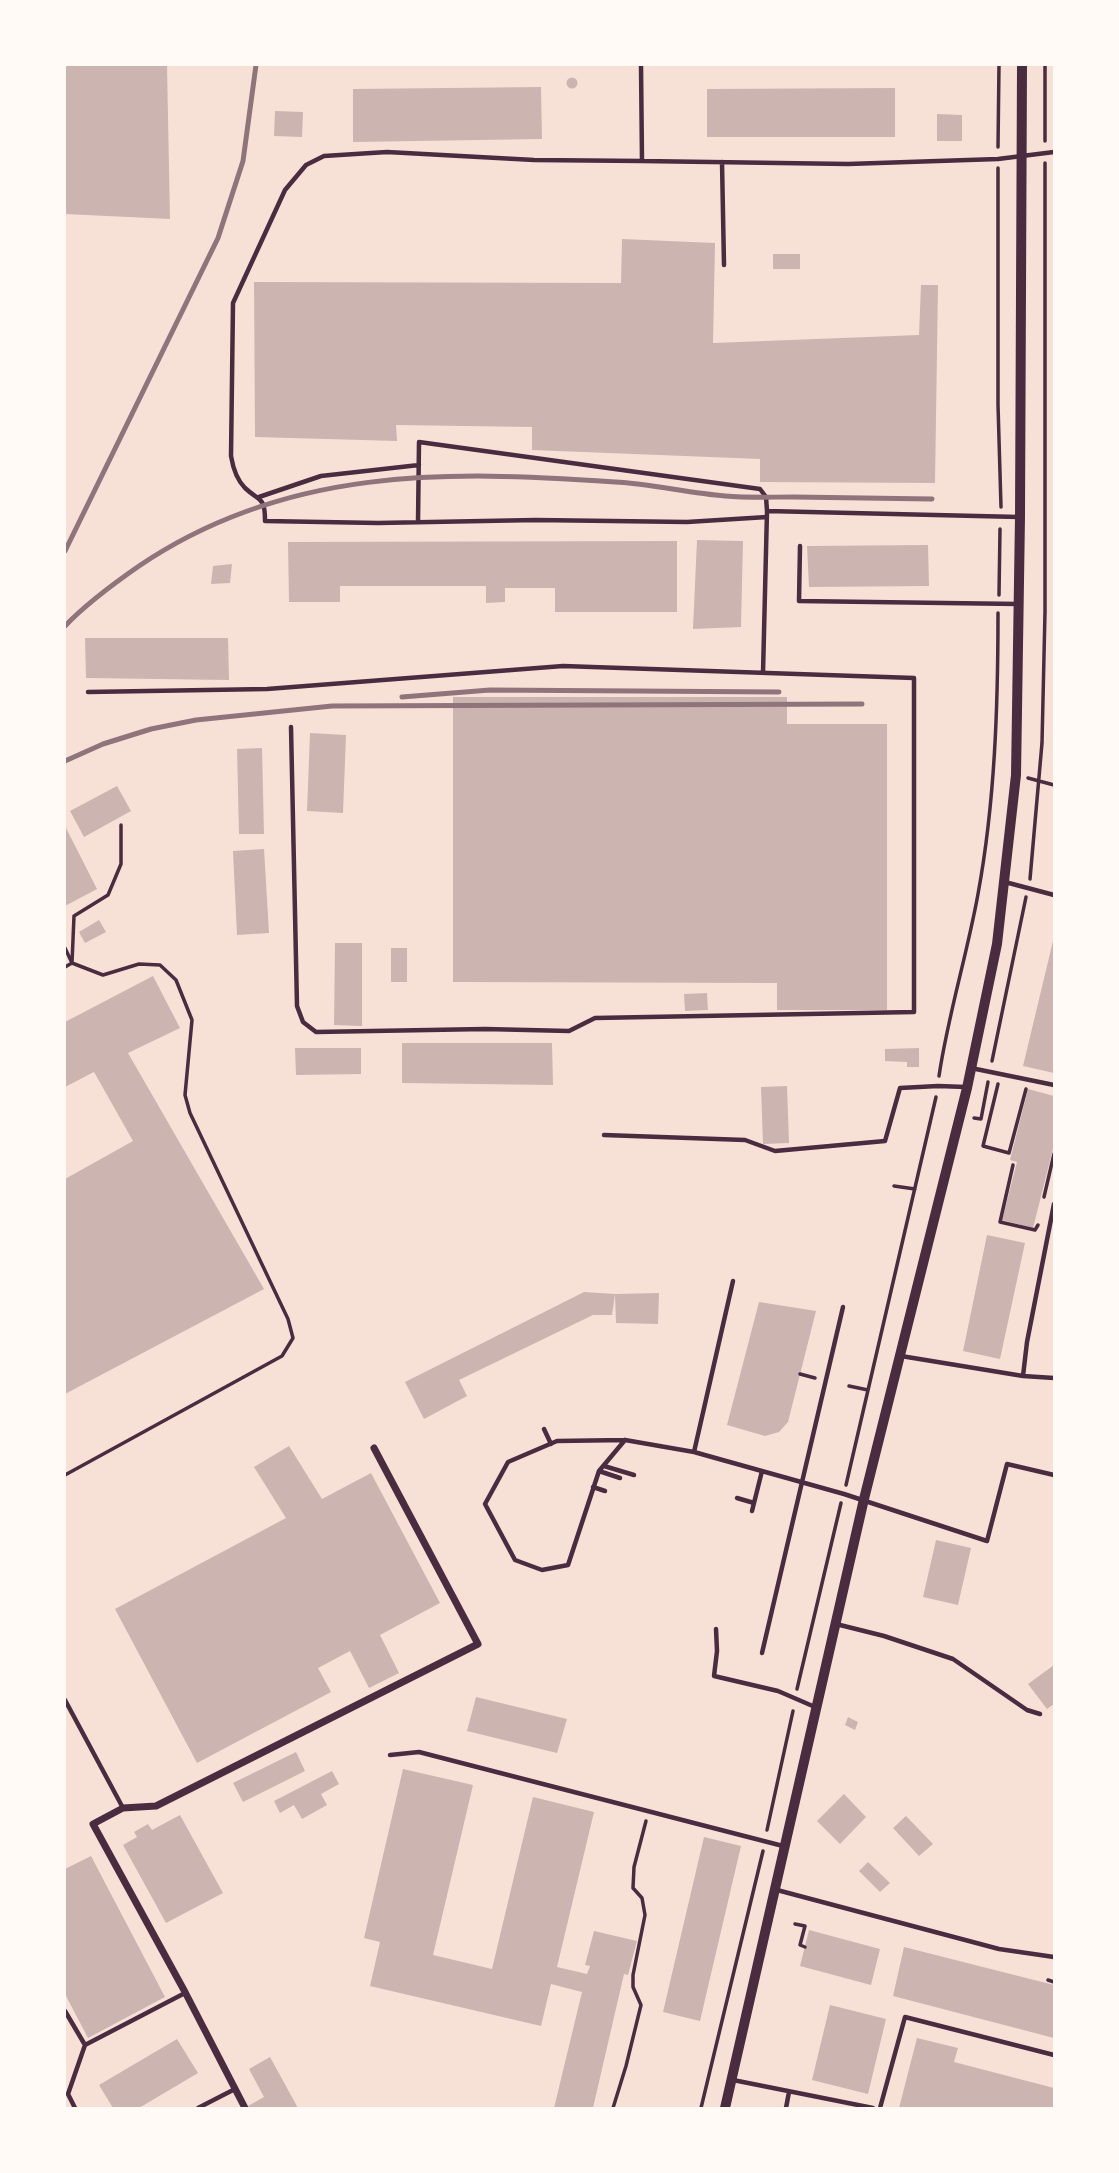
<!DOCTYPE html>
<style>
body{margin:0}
#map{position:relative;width:1119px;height:2173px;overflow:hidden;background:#f7e1d7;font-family:"Alegreya Sans",sans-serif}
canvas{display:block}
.frame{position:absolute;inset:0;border:66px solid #fffaf5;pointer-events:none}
</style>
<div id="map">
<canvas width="1119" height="2173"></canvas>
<div class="frame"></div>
</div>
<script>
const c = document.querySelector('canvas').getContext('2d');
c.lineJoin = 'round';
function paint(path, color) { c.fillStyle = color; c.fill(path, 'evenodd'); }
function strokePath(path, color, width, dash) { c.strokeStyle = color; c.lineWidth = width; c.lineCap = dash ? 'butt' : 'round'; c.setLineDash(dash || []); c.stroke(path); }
const building = new Path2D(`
 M65,65H167L170,219L65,214Z
 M566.5 83a5.5 5.5 0 1 1 11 0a5.5 5.5 0 1 1-11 0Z
 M541,87L542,139L353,142V89Z
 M895,88V137H707V89Z
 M275,111L303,112L302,137L274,136Z
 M937,114L962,115V141H937Z
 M622,239L715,243L713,343L919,335L921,285H938L935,483L760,482V459L532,450V427L396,425L397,441L255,437L254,282L621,283Z
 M773,254H800V269H773Z
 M697,540L743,541L741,627L693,629Z
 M677,541V612H555V588H505V602L486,603V586H340V602H289L288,542Z
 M928,545L929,586L809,587L807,546Z
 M232,564L230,583L211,584L213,566Z
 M85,638H228L229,680L86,678Z
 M453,697H787V724H887V1010H777V983L453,982Z
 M310,733L346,735L343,813L307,811Z
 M262,748L264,834H239L237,749Z
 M117,786L131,811L84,837L70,811Z
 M65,826L97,889L65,906Z
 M264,849L269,933L237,935L233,851Z
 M99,920L106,932L85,943L79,932Z
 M1053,941L1054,942V1073L1023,1066Z
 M335,943H362V1026L334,1025Z
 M391,948H407V982H391Z
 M153,976L180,1028L128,1053L264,1289L65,1394V1179L133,1141L94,1072L65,1087V1022Z
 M707,993L708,1010L685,1011L684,994Z
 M402,1043H552L553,1085L402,1083Z
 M295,1048H361V1074L296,1075Z
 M919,1048V1067H907V1062L885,1061V1049Z
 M787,1086L789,1143L763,1144L761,1087Z
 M1028,1089L1054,1096V1145L1033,1228L1002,1220L1017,1162L1010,1160Z
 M987,1235L1025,1243L1000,1359L963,1351Z
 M584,1292L615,1294L612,1315H593L459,1380L467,1396L424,1419L405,1382Z
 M659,1293L658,1324L616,1323L615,1294Z
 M759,1302L816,1311L788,1422L779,1432L765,1436L727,1425Z
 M289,1446L322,1499L371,1473L440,1603L380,1635L399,1673L369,1688L350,1651L318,1668L331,1692L197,1763L115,1609L286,1518L254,1467Z
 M936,1540L971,1548L958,1605L923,1597Z
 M1054,1665V1704L1047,1709L1028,1684Z
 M476,1697L567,1719L557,1753L467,1731Z
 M848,1717L858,1722L855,1730L845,1725Z
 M296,1752L305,1771L243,1802L233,1783Z
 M403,1769L473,1785L433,1955L492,1969L533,1797L594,1812L557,1967L587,1974L590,1966L585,1965L594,1931L637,1941L628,1975L624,1974L593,2108H554L582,1992L551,1984L541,2026L370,1986L380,1942L364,1938Z
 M332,1771L339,1784L321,1794L327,1805L302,1819L294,1805L280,1813L274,1801Z
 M844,1794L866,1817L840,1844L817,1821Z
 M180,1815L223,1893L166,1923L123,1845L137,1837L134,1832L148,1824L152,1830Z
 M906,1816L933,1844L919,1856L893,1828Z
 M704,1837L741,1846L700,2021L663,2012Z
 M91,1856L165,1997L88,2038L65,1994V1869Z
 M868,1862L890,1883L880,1892L859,1871Z
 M809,1930L880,1949L871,1985L800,1966Z
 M904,1947L1054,1985V2038L893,1996Z
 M830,2005L886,2019L868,2094L812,2080Z
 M917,2038L958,2048L954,2062L1054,2088V2108H899Z
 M177,2039L198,2073L139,2108H113L99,2085Z
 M270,2057L298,2108H249L248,2106L264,2097L249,2069Z`);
const path = new Path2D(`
 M1045,65V141
 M998,147L999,65
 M998,168V405L1001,507
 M999,595L1000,529
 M1028,778L1054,785
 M1030,879L1042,743L1045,612V163
 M65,948L72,963L103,975L139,964L160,965L176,980L192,1020L185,1095L190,1113L288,1319L293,1338L282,1356L65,1475
 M65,967L72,963L74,916L108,895L121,864V825
 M992,1061L1026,897
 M939,1076C948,1015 967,955 978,894C995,802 998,706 998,613
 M998,1084L983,1146L1009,1153L1026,1089
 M974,1118L981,1119L988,1082
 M1013,1165L1000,1222L1035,1230L1038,1225
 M894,1186L915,1189
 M1044,1197L1054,1154
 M800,1374L815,1378
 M849,1386L868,1390
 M846,1485L936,1097
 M797,1689L841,1503
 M767,1830L793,1711
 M795,1924L805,1926L800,1945L805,1947
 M1048,1980L1054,1982
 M613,2108L626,2066L641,2005L633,1987V1975L645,1915L642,1898L633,1888L634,1867L646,1821
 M701,2108L763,1851`);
const service = new Path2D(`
 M641,65L642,161L848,164L998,159L1054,152
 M642,161L534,160L387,152L324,156L306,165L285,190L233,303L231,456C233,468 236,479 245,488C260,502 265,496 265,521L378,523L536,520L687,522L767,517
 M722,162L724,265
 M259,497L321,476L419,465
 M418,522L419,442L760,489L766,497L767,511
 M800,546L799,601L1018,604
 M763,673L767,511L1019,517
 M88,692L267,689L563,666L914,678V1012L595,1018L569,1031L485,1029L316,1032L303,1022L297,1006L291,727
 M1005,882L1054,895
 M971,1068L1054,1085
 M604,1135L745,1140L775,1151L885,1141L900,1088L938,1086L966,1087
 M901,1356L1023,1376L1054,1378
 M1023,1376L1027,1342L1054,1204
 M544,1429L551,1444
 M625,1440L599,1471L568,1565L542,1570L515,1560L485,1504L508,1462L557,1441L625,1440L694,1452L844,1494L987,1541L1007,1464L1054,1475
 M694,1452L733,1281
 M604,1466L634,1475
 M599,1471L620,1478
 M593,1487L605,1491
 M737,1498L754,1503
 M752,1511L762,1471
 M836,1624L884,1636L953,1659L1027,1710L1040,1714
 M716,1629L717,1651L714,1676L778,1691L815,1707
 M762,1653L843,1307
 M65,1700L123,1808
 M390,1755L419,1752L783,1846
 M777,1890L999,1949L1054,1957
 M65,2011L85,2045
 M733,2080L873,2108
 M75,2108L68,2094L85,2045L185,1993
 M198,2108L235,2089
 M786,2108L789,2092
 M880,2108L905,2017L1054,2055`);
const minor = new Path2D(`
 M245,2108L185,1992L93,1824L123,1808L156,1806L478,1644L374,1448`);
const tertiary = new Path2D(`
 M725,2108L864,1499L967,1088L997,944L1016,775L1020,517L1022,65`);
const rail = new Path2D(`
 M65,551L218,238L243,161L256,65
 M65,626C87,603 113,584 139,566C285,467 446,470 615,482C652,484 688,493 725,496C748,498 771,497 794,497C840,498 886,498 932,499
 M402,697L490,690L779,692
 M65,761L103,744L151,729L196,720L332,706L862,704`);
paint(building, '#ccb4b1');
strokePath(path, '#4a2c40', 3.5);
strokePath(service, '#4a2c40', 4.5);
strokePath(minor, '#4a2c40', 7);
strokePath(tertiary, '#4a2c40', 10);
strokePath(rail, '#8f747c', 5);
</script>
